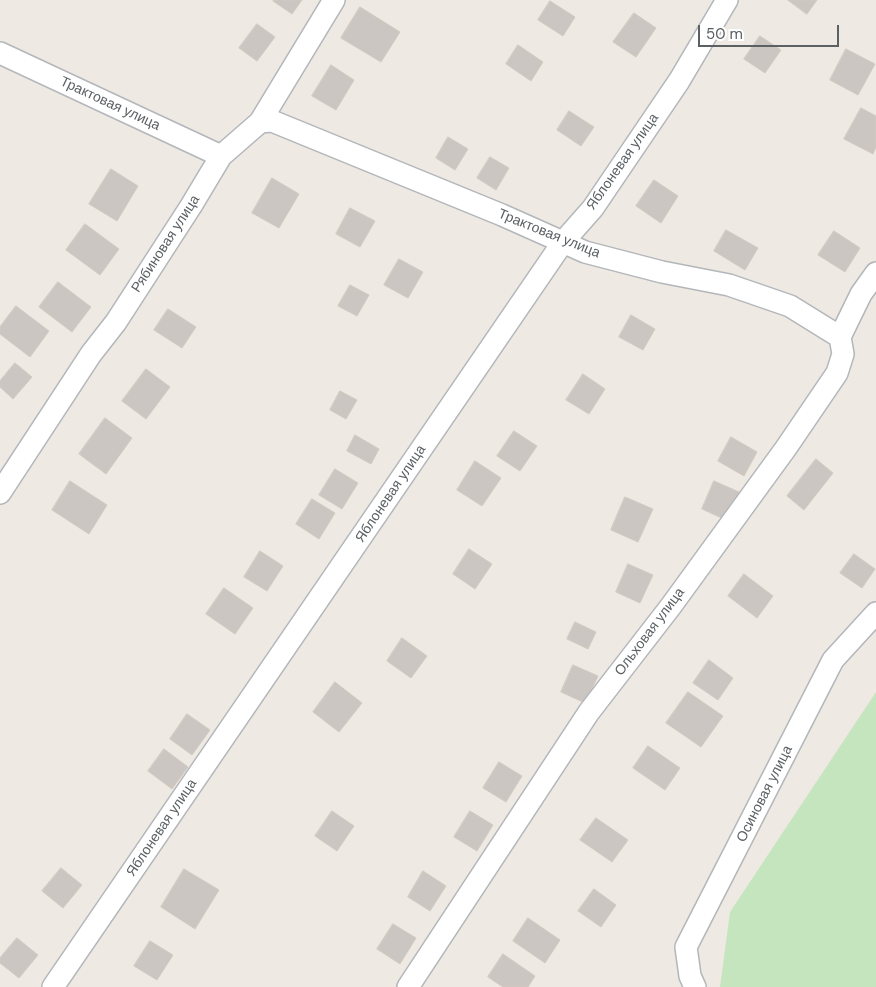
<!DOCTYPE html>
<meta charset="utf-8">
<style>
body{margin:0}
#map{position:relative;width:876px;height:987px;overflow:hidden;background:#eee9e2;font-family:"DM Sans",sans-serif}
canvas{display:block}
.scale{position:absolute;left:698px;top:25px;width:141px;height:22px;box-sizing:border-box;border:2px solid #5b6063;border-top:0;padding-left:6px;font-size:15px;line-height:18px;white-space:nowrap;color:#5b6063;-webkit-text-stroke:4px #fff;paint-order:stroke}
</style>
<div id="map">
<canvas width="876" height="987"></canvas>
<div class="scale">50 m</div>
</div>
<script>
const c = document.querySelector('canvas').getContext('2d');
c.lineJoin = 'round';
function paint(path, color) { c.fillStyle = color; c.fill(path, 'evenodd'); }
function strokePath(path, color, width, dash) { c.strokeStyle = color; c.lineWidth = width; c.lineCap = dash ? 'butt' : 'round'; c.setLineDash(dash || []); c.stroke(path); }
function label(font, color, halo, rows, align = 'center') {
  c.font = font + ' "DM Sans",sans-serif'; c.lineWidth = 4; c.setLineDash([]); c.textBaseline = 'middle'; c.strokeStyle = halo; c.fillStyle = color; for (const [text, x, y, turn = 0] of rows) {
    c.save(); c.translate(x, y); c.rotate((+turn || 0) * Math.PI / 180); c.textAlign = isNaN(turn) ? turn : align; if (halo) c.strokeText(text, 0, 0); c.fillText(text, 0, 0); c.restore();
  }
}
const green = new Path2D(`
 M876,692V987H720L730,912Z`);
const building = new Path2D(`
 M274,0H302L292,14L273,1Z
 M788,0H817L807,14Z
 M550,1L575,17L563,36L538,20Z
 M360,7L400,32L381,62L341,38Z
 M634,13L656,28L636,57L613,42Z
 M257,24L275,37L257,61L239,48Z
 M760,36L781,50L765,73L744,59Z
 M518,45L543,62L531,81L506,64Z
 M846,49L875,64L858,95L830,80Z
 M331,65L354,80L336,110L312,96Z
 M861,108L876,116V147L873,154L844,139Z
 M569,111L594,127L581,146L557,130Z
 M448,137L468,149L455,170L436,158Z
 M490,157L509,168L496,190L477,178Z
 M111,169L138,186L117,221L89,204Z
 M272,178L299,194L279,228L252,213Z
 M654,180L678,196L661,223L636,206Z
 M350,208L375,221L360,247L336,234Z
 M85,224L119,249L100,275L66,250Z
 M726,230L758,248L745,270L714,251Z
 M834,231L860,248L845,272L818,255Z
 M399,259L423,272L408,298L384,285Z
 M58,282L91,307L72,332L39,307Z
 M350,285L369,295L357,316L338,306Z
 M16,306L49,331L30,357L0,334V327Z
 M168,309L196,327L182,348L154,330Z
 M631,315L655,329L643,350L619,337Z
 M15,363L32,377L13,399L0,387V381Z
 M146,369L170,387L146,419L122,401Z
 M583,374L605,389L589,414L566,400Z
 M340,391L357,400L346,419L330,410Z
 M105,418L132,438L106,474L79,454Z
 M514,431L537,446L520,471L497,456Z
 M355,435L379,449L371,464L347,451Z
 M731,437L757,452L744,476L718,461Z
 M816,459L833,473L804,510L787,496Z
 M475,461L501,478L482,506L457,490Z
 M335,469L358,483L342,509L319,495Z
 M70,481L107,505L89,534L52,510Z
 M714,481L739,492L726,520L702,509Z
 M625,497L653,509L638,542L611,530Z
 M312,499L335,513L319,539L296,524Z
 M469,549L492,564L475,589L453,574Z
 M260,551L283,566L267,591L244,577Z
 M854,554L875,569L862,588L840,573Z
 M628,564L653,575L640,603L616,592Z
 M744,574L773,596L757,618L728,596Z
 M224,588L253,608L235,634L206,614Z
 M575,622L596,632L588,649L567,639Z
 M402,638L427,656L411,678L387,661Z
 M709,660L733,678L718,700L693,683Z
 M573,665L598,676L585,703L561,692Z
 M335,682L362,703L339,732L313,712Z
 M688,692L723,716L701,747L666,723Z
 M187,714L210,730L192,755L170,739Z
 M648,746L680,768L665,790L633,768Z
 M164,749L188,767L172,789L148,771Z
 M499,762L522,776L506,802L483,788Z
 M332,811L354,826L337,851L315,836Z
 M470,811L493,825L477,851L454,837Z
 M596,818L628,840L612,862L580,840Z
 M61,868L82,885L63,908L42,891Z
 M184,869L219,890L195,929L161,907Z
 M423,871L446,886L430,911L408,897Z
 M594,889L616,905L601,927L578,911Z
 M528,918L560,940L545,963L513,941Z
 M393,924L416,938L400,964L377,949Z
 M17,938L38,955L19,978L0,963V958Z
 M150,941L173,955L157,980L134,966Z
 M503,954L535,976L528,987H503L488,977Z`);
const minor = new Path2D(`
 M0,53L221,156
 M260,122L272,121L502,215L585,252L662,272L729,285L790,306L840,337
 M0,493L91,354L116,322L191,206L221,156L260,122L334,0
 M53,987L563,242L593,208L679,81L727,0
 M408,987L589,712L671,606L786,448L837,373L843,354L840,337L861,294L876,273
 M695,987L690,976L686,947L833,660L876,613`);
const streetNames = [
 ["Трактовая улица",110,104,25],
 ["Яблоневая улица",623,162,-55],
 ["Трактовая улица",549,234,22],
 ["Рябиновая улица",166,244,-57],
 ["Яблоневая улица",391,494,-56],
 ["Ольховая улица",650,632,-53],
 ["Осиновая улица",765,794,-63],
 ["Яблоневая улица",162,828,-56]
];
paint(green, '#c5e5bf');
paint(building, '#cbc6c1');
strokePath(building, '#d2cac1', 1);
strokePath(minor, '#b3b6ba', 24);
strokePath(minor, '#fff', 21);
label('14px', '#5b6063', '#fff', streetNames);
</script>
